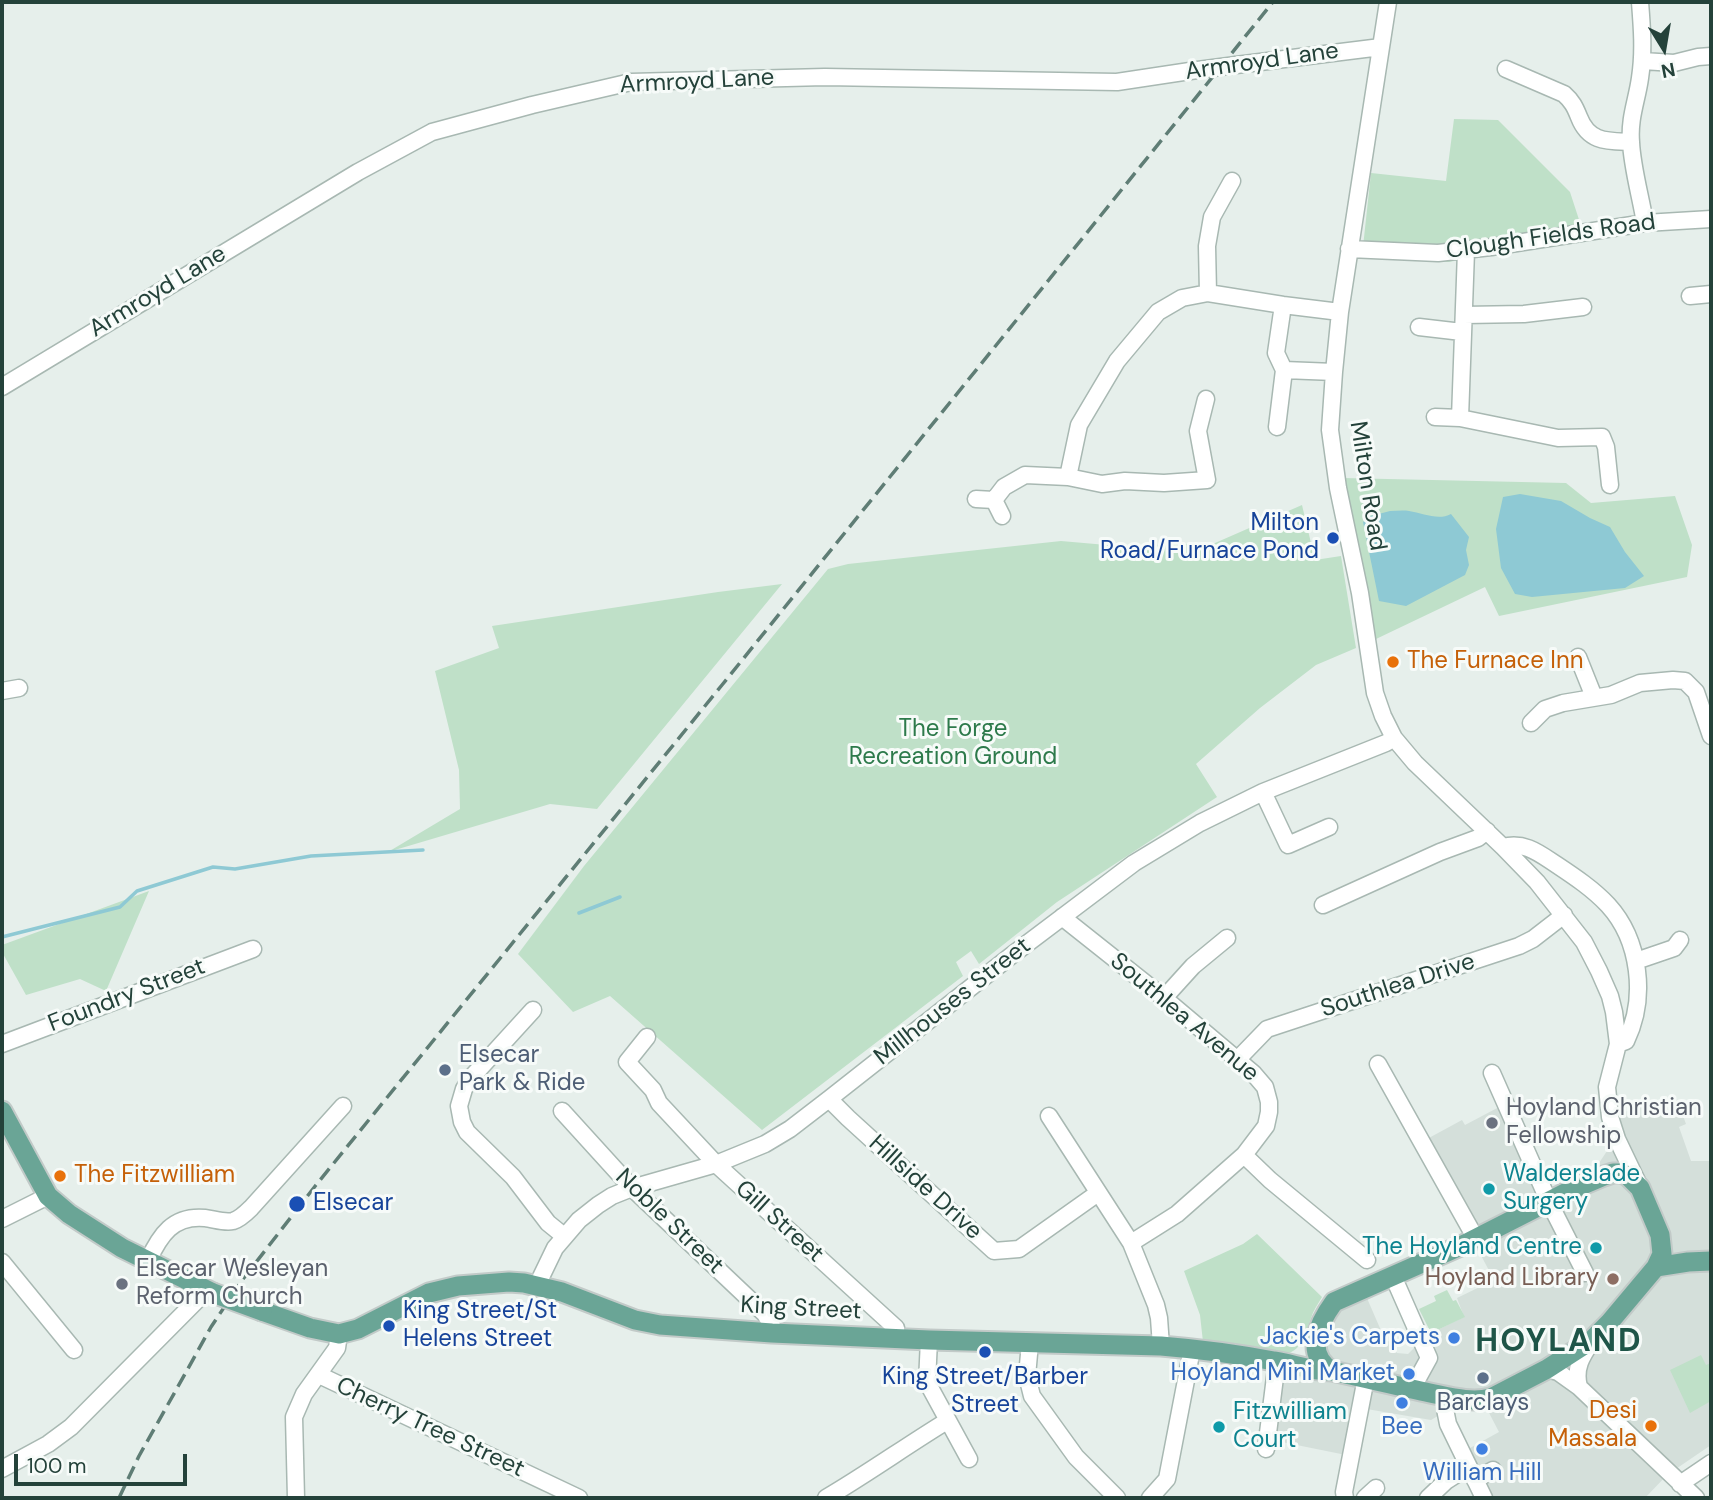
<!DOCTYPE html>
<style>
body{margin:0}
#map{position:relative;width:1713px;height:1500px;overflow:hidden;background:#e6efeb;font-family:"DM Sans",sans-serif}
canvas{display:block}
.frame{position:absolute;inset:0;border:4px solid #24423a;pointer-events:none}
.north{position:absolute;left:1629px;top:14px;width:70px;height:70px;-webkit-text-stroke:5px #f7fbf9;paint-order:stroke;rotate:169deg;font-size:19px;font-weight:700;line-height:28px;text-align:center;color:#24423a}
.north::after{content:'';display:block;margin:auto;width:24px;height:32px;background:#24423a;clip-path:polygon(50% 0,100% 100%,50% 72%,0 100%)}
.scale{position:absolute;left:14px;top:1454px;width:173px;height:32px;box-sizing:border-box;border:4px solid #24423a;border-top:0;padding-left:9px;font-size:21px;line-height:24px;white-space:nowrap;color:#24423a;-webkit-text-stroke:5px #f7fbf9;paint-order:stroke}
</style>
<div id="map">
<canvas width="1713" height="1500"></canvas>
<div class="frame"></div>
<div class="north">N</div>
<div class="scale">100 m</div>
</div>
<script>
const c = document.querySelector('canvas').getContext('2d');
c.lineJoin = 'round';
function paint(path, color) { c.fillStyle = color; c.fill(path, 'evenodd'); }
function strokePath(path, color, width, dash) { c.strokeStyle = color; c.lineWidth = width; c.lineCap = dash ? 'butt' : 'round'; c.setLineDash(dash || []); c.stroke(path); }
function label(font, color, halo, rows, align = 'center') {
  c.font = font + ' "DM Sans",sans-serif'; c.lineWidth = 6; c.setLineDash([]); c.textBaseline = 'middle'; c.strokeStyle = halo; c.fillStyle = color; for (const [text, x, y, turn = 0] of rows) {
    c.save(); c.translate(x, y); c.rotate((+turn || 0) * Math.PI / 180); c.textAlign = isNaN(turn) ? turn : align; if (halo) c.strokeText(text, 0, 0); c.fillText(text, 0, 0); c.restore();
  }
}
const built = new Path2D(`
 M1665,1099L1668,1109L1679,1105L1686,1124L1679,1127L1691,1161H1711V1445L1667,1475L1645,1498H1484L1461,1453L1499,1432L1487,1409L1455,1406L1431,1420L1355,1407L1346,1455L1267,1439L1282,1366L1310,1361L1319,1327L1363,1289L1386,1342L1392,1340L1397,1353L1408,1354L1414,1348L1420,1336L1431,1333L1464,1317L1457,1298L1494,1280L1475,1244L1427,1139L1462,1120L1465,1125L1501,1106L1540,1194L1597,1166L1621,1130L1615,1115Z`);
const green = new Path2D(`
 M1454,119L1498,120L1570,192L1584,235L1449,262L1362,256L1371,173L1446,181Z
 M1343,478L1566,483L1591,503L1675,496L1692,545L1687,577L1499,616L1485,587L1376,639Z
 M1302,505L1315,560L1341,556L1356,648L1316,665L1260,708L1196,764L1217,797L1057,902L979,964L971,951L956,962L963,976L762,1130L610,996L573,1012L518,954L584,866L828,569L848,564L1061,541L1118,546L1215,543Z
 M782,584L597,809L550,804L388,852L460,809L459,770L435,671L499,648L492,626L718,592Z
 M149,891L106,991L80,979L26,995L2,952V945Z
 M1257,1234L1322,1297C1318,1304 1313,1311 1311,1318C1305,1335 1304,1348 1285,1355L1203,1342L1200,1315L1184,1271L1243,1244Z
 M1447,1290L1453,1301L1456,1300L1465,1317L1431,1333L1419,1309L1436,1301L1434,1296Z
 M1701,1355L1706,1365L1711,1363V1401L1690,1413L1670,1370Z`);
const water = new Path2D(`
 M1520,494L1561,501L1590,518L1610,527L1625,552L1644,576L1625,588L1532,597L1515,594L1501,568L1496,529L1503,497Z
 M1390,511C1396,511 1403,510 1409,511C1423,513 1438,521 1451,514L1469,537L1466,550L1469,565L1465,575L1406,606L1379,601L1363,522L1371,516Z`);
const stream = new Path2D(`
 M579,913L620,897
 M2,937L120,907L137,891L213,867L235,869L311,856L423,850`);
const minor = new Path2D(`
 M1388,2L1340,312L1334,372L1330,430L1338,488L1360,593L1375,693L1383,716L1394,738L1415,763L1503,847L1537,882L1584,942L1599,971L1610,996L1614,1012L1618,1044L1607,1087L1610,1117L1617,1139L1639,1185
 M1640,2C1642,27 1644,52 1640,78C1637,100 1629,118 1631,142C1632,167 1641,198 1645,223
 M1643,61L1674,63L1698,57L1711,56
 M1236,65L1381,47
 M1506,69L1564,94C1572,101 1575,107 1579,117C1589,143 1608,141 1631,142
 M1349,249L1438,253L1491,247L1645,223L1711,219
 M1208,293L1207,246L1212,217L1232,181
 M1690,296L1711,294
 M1283,305L1276,353L1284,370L1334,372
 M1464,315L1524,314L1583,307
 M1419,327L1462,332
 M2,387L358,172L432,132L532,105L631,82L825,77L1117,82L1190,71
 M1435,417L1460,418L1558,438L1602,437L1606,447L1610,485
 M1460,418L1466,251
 M1277,427L1284,370
 M1068,477L1079,425L1117,361L1158,312L1182,298L1208,293L1283,305L1340,312
 M976,499L994,500L1004,487L1025,475L1068,477L1102,484L1125,481L1164,483L1207,480L1198,431L1206,399
 M994,500L1002,516
 M1578,657L1594,697
 M2,691L19,688
 M1531,723L1545,709L1563,703L1611,695L1640,683L1673,680L1685,681L1696,692L1711,736
 M1263,792L1288,845L1329,827
 M1503,847C1525,841 1540,854 1557,865C1575,877 1593,889 1608,905C1640,940 1647,998 1626,1041L1618,1044
 M1323,905L1440,852L1478,838L1487,831
 M1062,917L1164,998L1253,1073L1265,1087L1269,1102V1112L1266,1126L1244,1155L1177,1214L1131,1243
 M1636,961L1674,948L1680,940
 M1164,998L1193,966L1227,938
 M533,1010L470,1079L464,1089L459,1106L462,1122L467,1132L513,1177L548,1223L564,1236
 M647,1037L627,1062L653,1090L659,1103L716,1164L896,1328L897,1338
 M2,1044L253,949
 M1237,1060L1267,1029L1519,946L1533,939L1564,915
 M1378,1064L1476,1239
 M1492,1073L1549,1202L1585,1273
 M829,1099L848,1118L994,1251L1019,1249L1098,1193
 M562,1111L632,1188L765,1314L772,1326V1333
 M1049,1116L1131,1243L1156,1305L1159,1318L1161,1346
 M1244,1155L1270,1180L1367,1260
 M2,1219L48,1196
 M148,1261C160,1235 173,1215 205,1218C214,1219 224,1223 233,1221C240,1219 246,1213 251,1208L343,1106
 M2,1262L74,1350
 M1393,1276L1429,1358L1412,1389
 M540,1287L541,1277L555,1248L579,1220L598,1205L612,1196L632,1188L716,1164L765,1144L790,1129L829,1099L1012,955L1134,863L1200,823L1263,792L1386,743L1394,738
 M929,1340L927,1382L969,1459
 M1030,1343L1027,1376L1032,1396L1076,1457L1117,1498
 M1547,1369L1558,1372L1579,1387L1696,1498
 M319,1375L579,1498
 M1579,1387C1574,1368 1582,1356 1592,1341
 M1448,1396L1445,1409L1448,1424L1484,1498
 M1266,1449L1277,1361
 M2,1469L48,1444L71,1427L207,1290
 M1475,1480L1493,1470
 M1680,1484L1711,1463
 M296,1498L294,1417L304,1394L337,1348L339,1334
 M826,1498C867,1474 906,1446 947,1421
 M1150,1498L1167,1479L1192,1349
 M1345,1498L1344,1492L1366,1378
 M1365,1498L1376,1488
 M1428,1498L1446,1481L1468,1467`);
const major = new Path2D(`
 M2,1111L48,1196L69,1214L122,1248L213,1293
 M1656,1267L1688,1262L1711,1261
 M262,1311L310,1328L339,1334L358,1329L429,1293L458,1286L509,1282L524,1283L562,1292L635,1320L660,1325L772,1333L929,1340L1161,1346C1198,1349 1236,1354 1274,1361C1294,1364 1310,1371 1332,1371C1365,1378 1397,1386 1430,1393C1450,1397 1471,1403 1491,1398L1547,1369L1592,1340L1609,1323L1656,1267L1662,1254L1660,1235L1640,1188L1628,1176L1621,1173H1613L1604,1176L1571,1190L1465,1244L1334,1302C1318,1324 1304,1354 1332,1371`);
const rail = new Path2D(`
 M119,1498L139,1456L185,1374L211,1327L243,1279L316,1185L722,685L1273,2`);
const minorBridge = new Path2D(`
 M1190,71L1236,65`);
const majorBridge = new Path2D(`
 M213,1293L262,1311`);
const markers = [
 [1333,538,7,"#1a4fb4"],
 [1393,662,7,"#e8710a"],
 [445,1070,7,"#5c6f8a"],
 [1492,1123,7,"#6b7280"],
 [60,1176,7,"#e8710a"],
 [1489,1189,7,"#0f9aa8"],
 [297,1204,9,"#1a4fb4"],
 [1596,1248,7,"#0f9aa8"],
 [1613,1279,7,"#8d6e63"],
 [122,1284,7,"#6b7280"],
 [389,1326,7,"#1a4fb4"],
 [1454,1338,7,"#3f7fe0"],
 [985,1352,7,"#1a4fb4"],
 [1409,1374,7,"#3f7fe0"],
 [1483,1378,7,"#5c6f8a"],
 [1402,1403,7,"#3f7fe0"],
 [1651,1426,7,"#e8710a"],
 [1219,1427,7,"#0f9aa8"],
 [1482,1449,7,"#3f7fe0"]
];
const streetNames = [
 ["Armroyd Lane",1262,62,-8],
 ["Armroyd Lane",697,82,-3],
 ["Clough Fields Road",1551,237,-8],
 ["Armroyd Lane",158,292,-31],
 ["Milton Road",1367,486,81],
 ["Southlea Drive",1398,986,-18],
 ["Foundry Street",127,996,-21],
 ["Millhouses Street",953,1002,-38],
 ["Southlea Avenue",1184,1018,40],
 ["Hillside Drive",925,1188,42],
 ["Noble Street",669,1222,44],
 ["Gill Street",779,1222,42],
 ["King Street",801,1309,3],
 ["Cherry Tree Street",430,1428,25]
];
const transitNames = [
 ["Milton",1319,524,"right"],
 ["Road/Furnace Pond",1319,552,"right"],
 ["Elsecar",313,1204],
 ["King Street/St",403,1312],
 ["Helens Street",403,1340],
 ["King Street/Barber",985,1378,"center"],
 ["Street",985,1406,"center"]
];
const foodNames = [
 ["The Furnace Inn",1407,662],
 ["The Fitzwilliam",74,1176],
 ["Desi",1637,1412,"right"],
 ["Massala",1637,1440,"right"]
];
const parkNames = [
 ["The Forge",953,730],
 ["Recreation Ground",953,758]
];
const serviceNames = [
 ["Elsecar",459,1056],
 ["Park & Ride",459,1084],
 ["Barclays",1483,1404,"center"]
];
const worshipNames = [
 ["Hoyland Christian",1506,1109],
 ["Fellowship",1506,1137],
 ["Elsecar Wesleyan",136,1270],
 ["Reform Church",136,1298]
];
const cultureNames = [
 ["Walderslade",1503,1175],
 ["Surgery",1503,1203],
 ["The Hoyland Centre",1582,1248,"right"],
 ["Fitzwilliam",1233,1413],
 ["Court",1233,1441]
];
const educationNames = [
 ["Hoyland Library",1599,1279]
];
const shopNames = [
 ["Jackie's Carpets",1440,1338],
 ["Hoyland Mini Market",1395,1374],
 ["Bee",1402,1428,"center"],
 ["William Hill",1482,1474,"center"]
];
const districtNames = [
 ["HOYLAND",1559,1343]
];
paint(built, '#d4dfda');
paint(green, '#bfe0c8');
paint(water, '#8ec9d4');
strokePath(stream, '#8ec9d4', 3.5);
strokePath(minor, '#a8b8b2', 19);
strokePath(major, '#c2cac8', 23);
strokePath(minor, '#fff', 16);
strokePath(major, '#6aa596', 19);
strokePath(rail, '#5f7d75', 3.5, [14, 7]);
strokePath(minorBridge, '#a8b8b2', 19, []);
strokePath(majorBridge, '#c2cac8', 23, []);
strokePath(minorBridge, '#fff', 16);
strokePath(majorBridge, '#6aa596', 19);
for (const [x, y, r, color] of markers) { const dot = new Path2D(); dot.arc(x, y, r, 0, 2 * Math.PI); c.fillStyle = color; c.fill(dot); strokePath(dot, '#f7fbf9', 2.5); }
label('24px', '#24423a', '#f7fbf9', streetNames);
label('24px', '#164399', '#f7fbf9', transitNames, 'left');
label('24px', '#c56008', '#f7fbf9', foodNames, 'left');
label('24px', '#2d7a4b', '#f7fbf9', parkNames);
label('24px', '#4e5e75', '#f7fbf9', serviceNames, 'left');
label('24px', '#5b616d', '#f7fbf9', worshipNames, 'left');
label('24px', '#0d838f', '#f7fbf9', cultureNames, 'left');
label('24px', '#785e54', '#f7fbf9', educationNames, 'right');
label('24px', '#366cbe', '#f7fbf9', shopNames, 'right');
c.letterSpacing = '2px';
label('bold 32px', '#1f5548', '#f7fbf9', districtNames);
c.letterSpacing = '0px';
</script>
